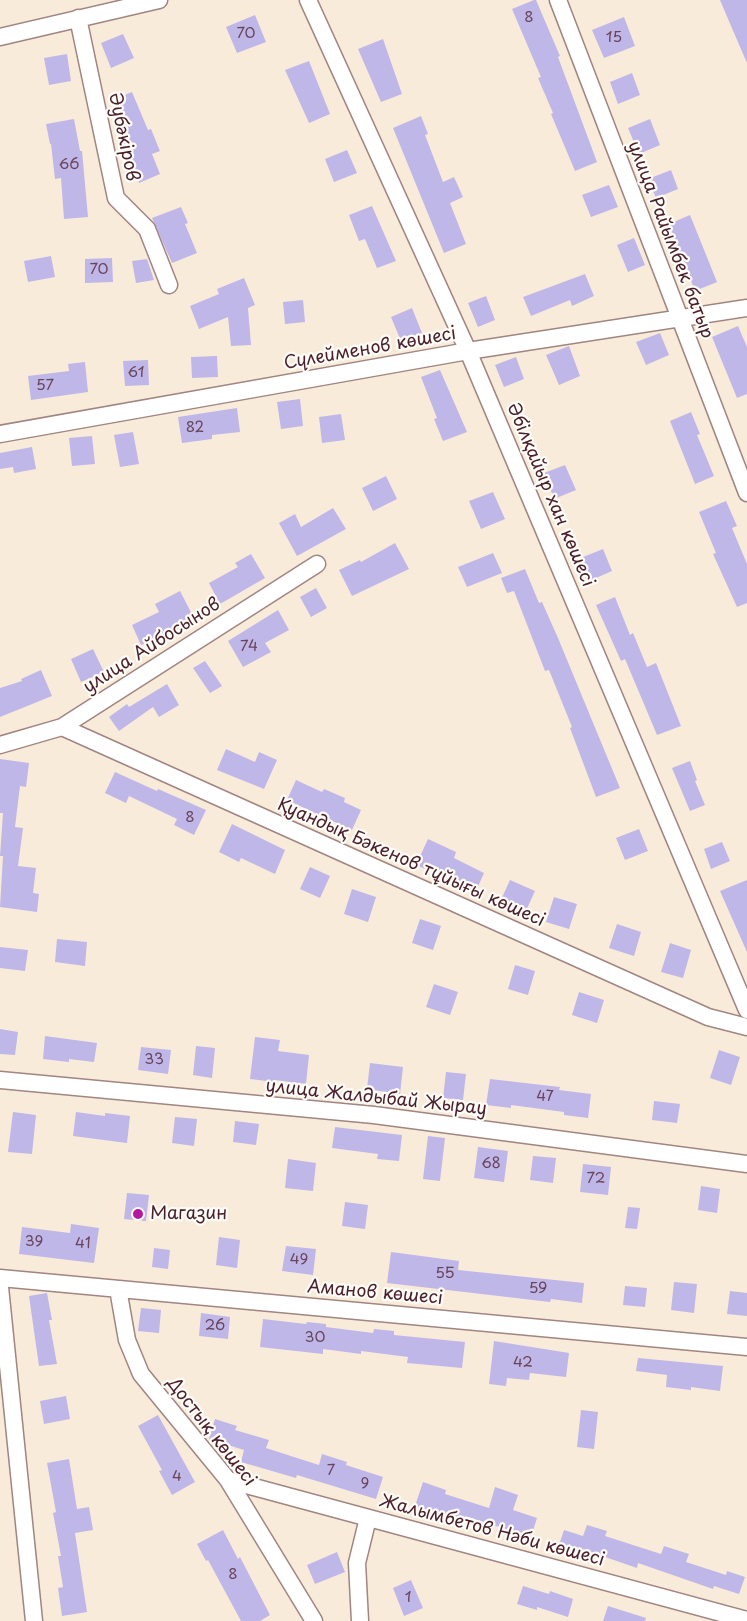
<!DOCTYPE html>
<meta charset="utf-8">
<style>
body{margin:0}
canvas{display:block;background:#f8ebd9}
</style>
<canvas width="747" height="1621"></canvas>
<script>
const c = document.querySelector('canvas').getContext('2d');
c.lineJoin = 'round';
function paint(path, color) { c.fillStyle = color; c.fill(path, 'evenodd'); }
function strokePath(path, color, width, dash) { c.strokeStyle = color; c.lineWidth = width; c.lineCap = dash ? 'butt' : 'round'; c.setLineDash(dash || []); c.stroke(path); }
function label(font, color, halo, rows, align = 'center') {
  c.font = font + ' "Playpen Sans",sans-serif'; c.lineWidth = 4.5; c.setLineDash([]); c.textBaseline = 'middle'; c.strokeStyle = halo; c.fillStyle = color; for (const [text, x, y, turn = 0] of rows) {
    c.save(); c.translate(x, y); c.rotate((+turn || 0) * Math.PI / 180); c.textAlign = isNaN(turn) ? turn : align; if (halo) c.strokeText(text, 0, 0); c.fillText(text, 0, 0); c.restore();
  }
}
const building = new Path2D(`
 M534,0H536L560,56L558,57L597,162L575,171L551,114L553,113L538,78L541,77L512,9Z
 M720,0H747V63L731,26Z
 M255,15L266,42L237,53L226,27Z
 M624,17L635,46L604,58L592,30Z
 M123,34L134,58L111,68L101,43Z
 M383,39L402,94L381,102L358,49Z
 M67,54L71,81L49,85L44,58Z
 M309,61L330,114L309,123L285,70Z
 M632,73L640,95L618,104L610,82Z
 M132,92L148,130L151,129L160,151L152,154L160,174L139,183L123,141L128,139L112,100Z
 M421,116L428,134L425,135L443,182L454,177L463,197L450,203L466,244L444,253L393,128Z
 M74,119L80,151H82L88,217L64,219L61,178L55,179L51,144H50L46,124Z
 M650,119L660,145L639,154L628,128Z
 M347,150L357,173L334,182L325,159Z
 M671,170L678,189L656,198L648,179Z
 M609,185L618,207L591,217L582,195Z
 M372,206L396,261L377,268L365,239L359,241L349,215Z
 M181,207L188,223L185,224L197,253L172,263L152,218Z
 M690,215L717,282L695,291L669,224Z
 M634,238L645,265L628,272L617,245Z
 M51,256L55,277L28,282L24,261Z
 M112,258L113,282L85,283V259Z
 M147,259L154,280L136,283L132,261Z
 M585,274L594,296L572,306L570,300L531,316L523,297Z
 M244,278L255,305L248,308L251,345L231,346L228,317L199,329L190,306L219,294L217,289Z
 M486,296L495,320L478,327L468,303Z
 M303,300L305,322L285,324L283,302Z
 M412,308L422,333L401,341L391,317Z
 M738,326L747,347V394L737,398L712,337Z
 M660,333L669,355L646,365L636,342Z
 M569,346L580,376L559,385L546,355Z
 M217,356L218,377L192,378L191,357Z
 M516,357L524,379L504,387L495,365Z
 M148,360L149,385L125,386L123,361Z
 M85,362L88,392L31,400L28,376L69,371L68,364Z
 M440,370L467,432L443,441L434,419L437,418L421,377Z
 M300,399L303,426L281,429L277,402Z
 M237,408L240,432L212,435V439L182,443L178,417Z
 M691,412L700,434L697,435L714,476L695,484L670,421Z
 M341,414L345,440L322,443L319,417Z
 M133,432L139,464L120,467L114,435Z
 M92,436L95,464L72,466L69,438Z
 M32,447L36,469L14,473L13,467L0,469V453Z
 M565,465L576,490L554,499L544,473Z
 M386,476L397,499L373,511L362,488Z
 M493,492L505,519L481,529L469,501Z
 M726,501L737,526L732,528L747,564V603L737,607L713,554L716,553L699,512Z
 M333,508L346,529L297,556L279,523L295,514L301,527Z
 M395,543L409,569L352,596L339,570L360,560L361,562Z
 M603,549L612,571L587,582L578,559Z
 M493,553L502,573L467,587L458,567Z
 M251,554L265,578L220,604L209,583L238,567L235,563Z
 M525,569L539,603L542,602L558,638L620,788L596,797L570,728L572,727L549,670L545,671L514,591L507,593L501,578Z
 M316,588L327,608L311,617L300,597Z
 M180,591L195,620L170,633L141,645L132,625L159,612L155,604Z
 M615,597L630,635L633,633L647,667L656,663L681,726L657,735L625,659L621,661L596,605Z
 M278,610L289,630L265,643L271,652L243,667L228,641Z
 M93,649L104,672L81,682L71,659Z
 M205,661L222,686L210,693L193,668Z
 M41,670L52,696L0,717V688L22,681L21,679Z
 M167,684L179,705L159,717L153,707L119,731L109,717L127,704L129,707Z
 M226,749L255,762L259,752L277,760L264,789L217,770Z
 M0,759L29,763L26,787L20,786L15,827L23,828L18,866L36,868L33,893L39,894L37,912L0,907L3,856H0L3,813H0Z
 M690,761L697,780L695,781L705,805L690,811L672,768Z
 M115,772L157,791L158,789L206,810L194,835L174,825L177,819L129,796L126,803L105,793Z
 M296,780L322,792L324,789L345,798L344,802L361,810L352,830L287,800Z
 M232,824L285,850L275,874L241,858L239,862L219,852Z
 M639,829L648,851L625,860L616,838Z
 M428,839L456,852L454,858L484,873L476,891L416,865Z
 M722,842L730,861L711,869L704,849Z
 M310,867L330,876L320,898L300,889Z
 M510,880L535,891L525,913L500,902Z
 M747,880V952L720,891Z
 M352,889L376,897L368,922L344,914Z
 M554,897L577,904L569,929L546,922Z
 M420,919L441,926L433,950L412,943Z
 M617,924L641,932L634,956L609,948Z
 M57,939L87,942L85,966L55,962Z
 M670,943L691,950L683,978L661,972Z
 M0,947L28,950L25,971L0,968Z
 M515,965L535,971L528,995L508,989Z
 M434,984L458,992L450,1015L426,1007Z
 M579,992L604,1000L597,1023L572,1015Z
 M0,1029L18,1032L15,1055L0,1054Z
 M45,1036L97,1043L94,1062L69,1059V1062L43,1059Z
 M255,1037L280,1040L278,1051L309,1055L306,1084L275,1080V1082L250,1079Z
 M196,1046L215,1048L212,1078L193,1075Z
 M141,1047L171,1050L168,1074L138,1070Z
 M719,1050L740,1057L731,1085L710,1078Z
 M370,1063L403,1067L400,1094L367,1089Z
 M446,1072L466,1074L463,1100L443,1098Z
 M490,1079L560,1087L559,1090L591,1094L588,1118L564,1115V1112L511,1105V1108L486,1105Z
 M654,1101L680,1104L677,1123L652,1120Z
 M13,1112L36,1115L32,1154L8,1152Z
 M76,1112L105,1116V1113L130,1116L127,1143L73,1136Z
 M175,1117L197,1119L194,1146L172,1143Z
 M235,1121L259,1124L256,1145L233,1142Z
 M335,1127L402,1135L399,1161L377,1159L378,1154L332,1148Z
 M428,1136L445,1138L440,1181L423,1179Z
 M478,1147L508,1151L504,1182L474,1178Z
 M533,1156L556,1158L553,1183L530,1180Z
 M288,1159L316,1163L313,1191L285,1188Z
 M583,1164L611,1167L608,1195L580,1192Z
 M701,1186L720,1189L717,1213L698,1210Z
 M127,1193L149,1195L146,1221L124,1219Z
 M345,1202L368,1205L365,1229L342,1226Z
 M628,1207L640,1208L637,1229L625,1228Z
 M71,1224L99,1228L94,1263L19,1254L22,1227L70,1233Z
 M219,1237L240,1240L237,1268L216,1265Z
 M286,1246L316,1249L313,1275L282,1271Z
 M154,1248L170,1250L168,1269L152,1267Z
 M391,1252L459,1261L458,1270L584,1283L582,1303L551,1299L550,1302L387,1283Z
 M674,1282L697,1284L694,1313L671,1310Z
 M625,1286L647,1288L645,1307L623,1305Z
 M730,1291L747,1293V1316L727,1314Z
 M47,1293L52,1320H49L57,1364L39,1366L29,1296Z
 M141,1308L161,1310L159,1333L138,1331Z
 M201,1313L230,1317L228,1339L199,1336Z
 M263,1319L306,1324L307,1322L326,1324V1327L373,1333L374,1329L394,1331V1335L465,1342L462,1368L407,1363L408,1357L361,1351V1354L323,1349V1354L260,1347Z
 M494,1341L569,1353L566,1377L530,1373L529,1380L507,1378L506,1386L489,1384Z
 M638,1358L723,1366L720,1391L691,1387V1390L666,1387L667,1375L636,1371Z
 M66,1396L70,1419L44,1424L40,1401Z
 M581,1410L598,1412L594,1449L577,1447Z
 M158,1415L195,1482L172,1495L159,1471L162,1470L138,1426Z
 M215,1419L237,1426L235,1430L269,1440L266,1448L319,1465L322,1454L347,1462L346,1465L383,1477L376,1499L297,1475L296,1478L241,1462L244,1450L209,1439Z
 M69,1459L77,1509L89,1507L93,1530L75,1533L87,1612L62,1616L58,1588L63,1587L58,1556H61L53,1513L56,1512L47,1463Z
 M423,1482L446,1490L445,1494L489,1508L495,1487L518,1495L513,1510L537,1518L531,1537L465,1516L463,1521L415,1506Z
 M587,1525L607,1531L605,1536L661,1554L664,1546L689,1554L686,1562L726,1575L727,1571L745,1577L739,1594L714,1586L713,1589L638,1563L637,1568L576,1547L575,1550L559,1545L564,1530L583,1536Z
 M223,1530L238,1559L240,1557L270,1615L260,1621H241L208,1560L206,1561L197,1544Z
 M337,1552L345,1572L315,1584L307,1565Z
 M411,1580L423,1608L404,1616L393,1588Z
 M523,1586L549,1594L550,1591L573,1599L568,1617L537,1607V1610L517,1604Z
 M608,1606L646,1618L645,1621H603Z`);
const minor = new Path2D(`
 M308,0L468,351L747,1010
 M558,0L747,493
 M78,18L116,198L147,229L169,285
 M0,37L159,0
 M0,434L468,351L747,308
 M62,727L708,1017L747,1027
 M0,745L62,727L317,564
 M0,1080L374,1115L747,1164
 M0,1278L747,1347
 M0,1287L34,1621
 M118,1289L127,1340L141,1374L228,1480L314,1621
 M228,1480L747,1620
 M360,1621L357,1563L368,1518`);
const markers = [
 [138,1214,6,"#b5179e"]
];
const numberNames = [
 ["8",529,18],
 ["70",246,34],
 ["15",614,38],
 ["66",69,165],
 ["70",99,270],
 ["61",136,373],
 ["57",45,386],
 ["82",195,428],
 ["74",249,647],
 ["8",190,818],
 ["33",154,1060],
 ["47",545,1097],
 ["68",491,1164],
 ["72",596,1179],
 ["39",34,1242],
 ["41",83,1244],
 ["49",299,1260],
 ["55",445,1274],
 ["59",538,1289],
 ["26",215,1326],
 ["30",315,1338],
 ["42",523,1363],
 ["7",331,1471],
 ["4",177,1477],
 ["9",365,1484],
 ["8",233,1575],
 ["1",408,1598]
];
const streetNames = [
 ["Әубәкіров",123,137,78],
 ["улица Райымбек батыр",670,240,69],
 ["Сүлейменов көшесі",370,349,-10],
 ["Әбілқайыр хан көшесі",550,495,67],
 ["улица Айбосынов",152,646,-33],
 ["Қуандық Бәкенов тұйығы көшесі",411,863,24],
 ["улица Жалдыбай Жырау",376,1098,6],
 ["Аманов көшесі",375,1293,5],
 ["Достық көшесі",211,1432,52],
 ["Жалымбетов Нәби көшесі",492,1531,15]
];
const poiNames = [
 ["Магазин",150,1214]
];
paint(building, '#c0b7e9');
strokePath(minor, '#a18582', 19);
strokePath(minor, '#fff', 16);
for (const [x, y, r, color] of markers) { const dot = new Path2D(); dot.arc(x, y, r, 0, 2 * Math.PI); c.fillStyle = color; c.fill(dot); strokePath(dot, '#fdfcf7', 2); }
label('15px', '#68455a', null, numberNames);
label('18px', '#4a1f2b', '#fdfcf7', streetNames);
label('18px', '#4a1f2b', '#fdfcf7', poiNames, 'left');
</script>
